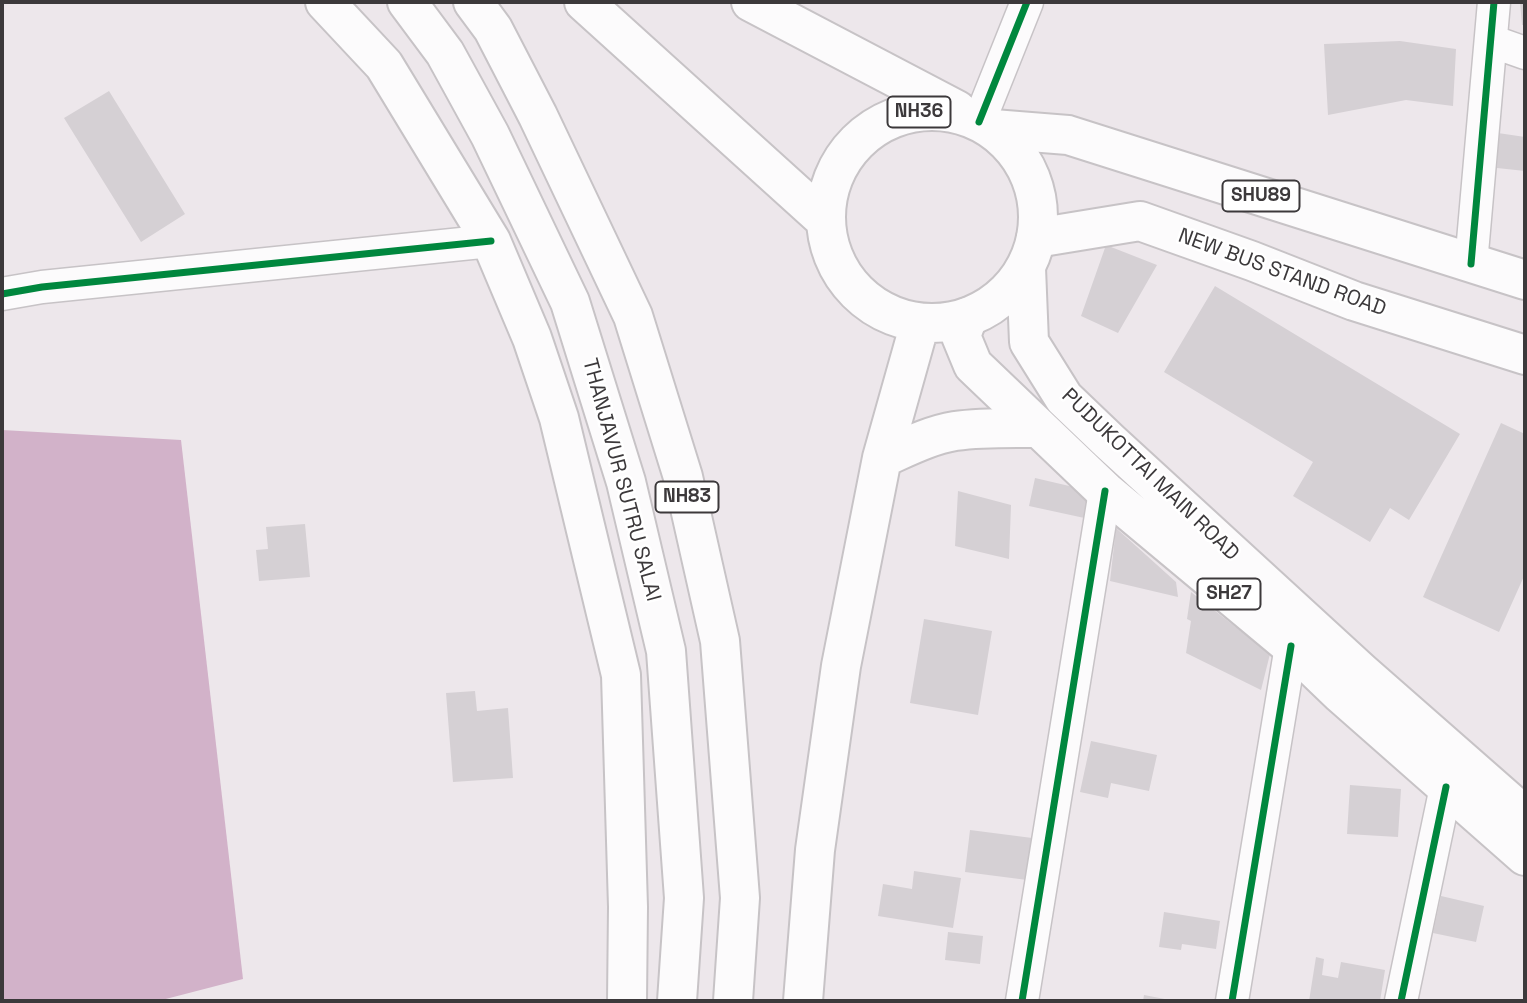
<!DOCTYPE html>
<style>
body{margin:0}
#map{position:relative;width:1527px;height:1003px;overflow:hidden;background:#ede7eb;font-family:"Space Grotesk",sans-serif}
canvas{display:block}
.frame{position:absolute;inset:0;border:4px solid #3c393b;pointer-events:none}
</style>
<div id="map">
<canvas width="1527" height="1003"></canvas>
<div class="frame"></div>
</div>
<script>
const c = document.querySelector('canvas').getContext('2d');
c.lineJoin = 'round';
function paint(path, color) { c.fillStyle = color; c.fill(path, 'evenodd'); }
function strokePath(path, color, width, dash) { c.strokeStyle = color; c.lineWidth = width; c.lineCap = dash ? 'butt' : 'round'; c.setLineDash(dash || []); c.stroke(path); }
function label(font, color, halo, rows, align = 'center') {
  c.font = font + ' "Space Grotesk",sans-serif'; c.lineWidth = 5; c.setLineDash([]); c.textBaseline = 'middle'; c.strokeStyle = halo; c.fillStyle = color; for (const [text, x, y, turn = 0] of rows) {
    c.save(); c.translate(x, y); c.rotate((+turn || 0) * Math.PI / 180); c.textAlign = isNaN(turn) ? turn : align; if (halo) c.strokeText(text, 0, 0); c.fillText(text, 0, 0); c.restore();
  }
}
const water = new Path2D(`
 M2,430L181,440L243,979L158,1001H2Z`);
const building = new Path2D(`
 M1520,2H1525V25H1522Z
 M1400,41L1456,49L1453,106L1406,100L1328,115L1324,44Z
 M109,91L185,214L141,242L64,118Z
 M1498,133L1525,137V171L1497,168Z
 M1106,245L1157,265L1118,333L1081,316Z
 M1215,286L1460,434L1409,520L1390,508L1370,542L1293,496L1313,462L1164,372Z
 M1501,423L1525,434V574L1499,632L1423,597Z
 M1035,478L1095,492L1089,519L1029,506Z
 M958,491L1011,505L1009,559L955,546Z
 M305,524L310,577L259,581L256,550L268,549L266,527Z
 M1116,528L1176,582L1178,597L1110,581Z
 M1191,592L1270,654L1261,690L1186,653L1191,621L1187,619Z
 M924,619L992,631L978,715L910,703Z
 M475,691L477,711L508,708L513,778L453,782L446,693Z
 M1091,741L1157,755L1149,791L1111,783L1108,798L1080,792Z
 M1350,785L1401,789L1398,837L1347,834Z
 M970,830L1040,839L1035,881L965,872Z
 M914,871L961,878L953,928L878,916L883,884L912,889Z
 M1441,896L1484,906L1476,942L1433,933Z
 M1164,912L1220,921L1216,949L1182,944L1181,950L1159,947Z
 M948,932L983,936L980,964L945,960Z
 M1316,957L1324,959L1322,975L1338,978L1341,962L1385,970L1380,1001H1309Z
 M1144,995L1170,1000V1001H1143Z`);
const minor = new Path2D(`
 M1491,41L1525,53
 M979,122L1027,2
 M1471,264L1494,2
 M2,294L42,287L491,241
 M1022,1001L1105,491
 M1232,1001L1291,646
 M1401,1001L1446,787`);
const major = new Path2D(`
 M993,129L1068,135L1525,280
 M1036,238L1140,221L1252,261L1354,301L1525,355
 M1026,268L1029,342L1064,398L1109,441L1361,672L1525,816
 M968,317L961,336L973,365L1105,491L1291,646L1341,694L1525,856`);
const highway = new Path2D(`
 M325,2L384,65L491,241L532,338L559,418L621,675L628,907L627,1001
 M407,2L445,53L490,135L570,302L626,482L666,651L684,898L677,1001
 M473,2L493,29L538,116L633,316L683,477L720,641L740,898L733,1001
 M584,2L825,220
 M751,2L957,110
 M826 217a106 106 0 1 1 212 0a106 106 0 1 1-212 0Z
 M882,458C905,448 930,435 955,431C983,427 1010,428 1038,428
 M803,1001L815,850L841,666L882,458L920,323`);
const cycleway = new Path2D(`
 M979,122L1027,2
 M1471,264L1494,2
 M2,294L42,287L491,241
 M1022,1001L1105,491
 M1232,1001L1291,646
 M1401,1001L1446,787`);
const shields = [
 [919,112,63],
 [1261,196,77],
 [687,497,63],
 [1229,594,63]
];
const shieldNames = [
 ["NH36",919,112],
 ["SHU89",1261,196],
 ["NH83",687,497],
 ["SH27",1229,594]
];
const streetNames = [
 ["NEW BUS STAND ROAD",1282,273,20],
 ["PUDUKOTTAI MAIN ROAD",1150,475,44],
 ["THANJAVUR SUTRU SALAI",621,480,75]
];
paint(water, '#d2b2c9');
paint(building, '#d5d0d4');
strokePath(minor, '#c7c3c6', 35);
strokePath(major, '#c7c3c6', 42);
strokePath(highway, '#c7c3c6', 42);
strokePath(minor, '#fcfbfc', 32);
strokePath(major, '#fcfbfc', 38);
strokePath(highway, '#fcfbfc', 38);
strokePath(cycleway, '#00873e', 7);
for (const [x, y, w] of shields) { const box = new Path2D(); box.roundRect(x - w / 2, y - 15.5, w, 31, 5); c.fillStyle = '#fff'; c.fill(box); strokePath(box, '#3c393b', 2); }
label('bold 19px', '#3c393b', null, shieldNames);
label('21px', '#3c393b', '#fff', streetNames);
</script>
